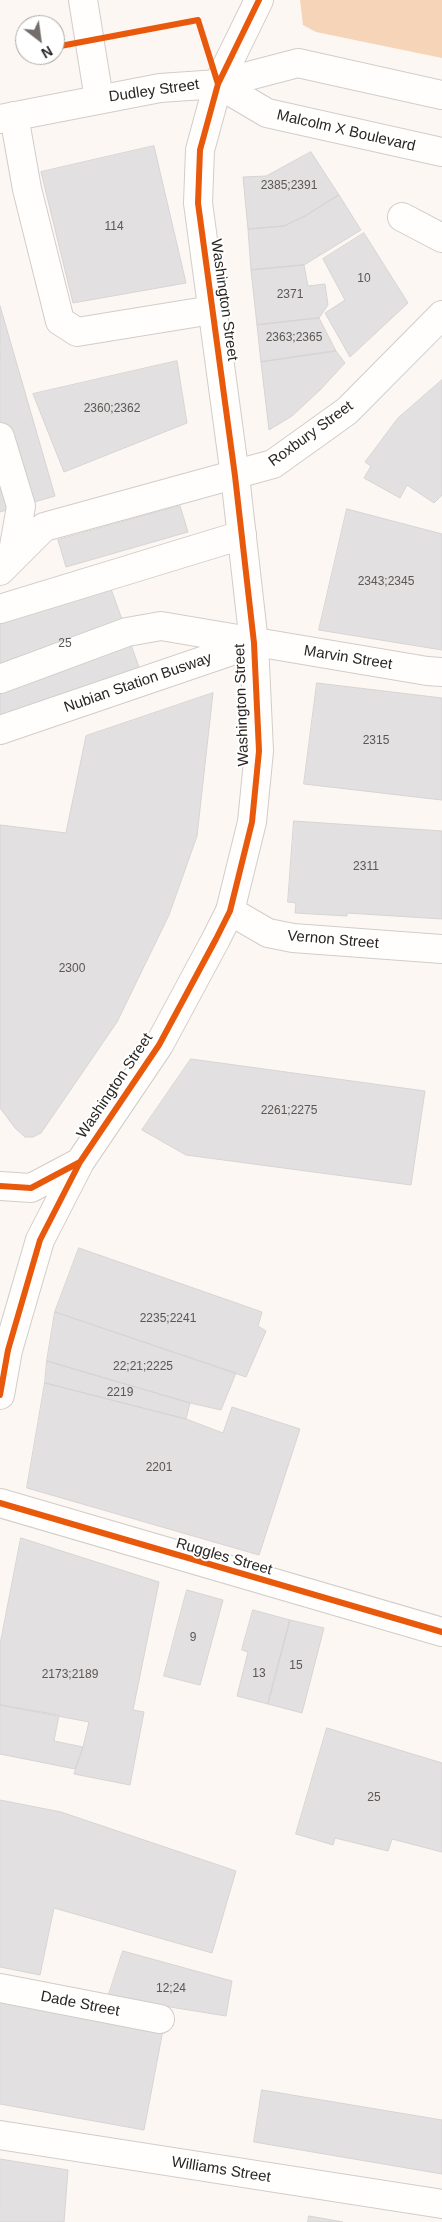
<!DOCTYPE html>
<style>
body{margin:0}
#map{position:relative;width:442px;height:2222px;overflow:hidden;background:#fcf7f2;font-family:Helvetica,sans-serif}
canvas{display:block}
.north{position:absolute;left:15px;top:15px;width:50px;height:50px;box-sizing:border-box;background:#fff;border:1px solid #a9a8a7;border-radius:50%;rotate:150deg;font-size:14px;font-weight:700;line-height:20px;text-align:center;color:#292522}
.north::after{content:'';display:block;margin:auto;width:18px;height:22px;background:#736e6b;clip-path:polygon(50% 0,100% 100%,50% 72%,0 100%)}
</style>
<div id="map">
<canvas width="442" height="2222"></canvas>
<div class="north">N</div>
</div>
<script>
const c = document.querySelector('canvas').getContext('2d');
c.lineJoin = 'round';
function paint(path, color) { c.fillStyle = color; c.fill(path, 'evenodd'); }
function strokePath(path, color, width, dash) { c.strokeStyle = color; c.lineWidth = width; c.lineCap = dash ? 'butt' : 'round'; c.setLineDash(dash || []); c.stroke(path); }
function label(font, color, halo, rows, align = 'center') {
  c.font = font + ' Helvetica,sans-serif'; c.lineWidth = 4; c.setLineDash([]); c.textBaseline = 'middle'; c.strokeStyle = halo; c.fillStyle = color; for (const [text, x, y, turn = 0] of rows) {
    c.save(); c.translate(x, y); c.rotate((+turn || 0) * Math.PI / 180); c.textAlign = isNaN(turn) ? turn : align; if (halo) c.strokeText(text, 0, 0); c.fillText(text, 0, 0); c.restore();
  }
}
const green = new Path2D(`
 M300,0H442V58L316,32L303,25Z`);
const building = new Path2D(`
 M154,146L186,283L73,303L41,172Z
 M311,152L339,195L305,216L284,226L248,229L243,177L266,176Z
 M339,195L361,230L304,265L251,270L248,229L284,226L305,216Z
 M364,233L408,303L350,357L325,313L345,300L323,259Z
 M304,265L308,286L325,284L328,305L319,318L257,325L251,270Z
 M0,306L55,496L0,512Z
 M319,318L336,351L261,362L257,325Z
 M336,351L345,363L320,390L292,416L269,430L261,362Z
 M177,361L187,423L64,472L33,394Z
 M442,380V495L434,503L407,485L400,498L364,478L371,466L365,462L398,418Z
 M180,506L188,532L66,567L58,540Z
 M347,509L442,534V650L319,630Z
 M110,586L140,670L0,720V625Z
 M317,683L442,698V800L304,784Z
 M213,693L197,836L169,915L117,1022L41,1133L33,1137H25L15,1128L0,1108V825L66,833L86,736Z
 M294,821L442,831V919L347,913V916L295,913L296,903L288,902Z
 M191,1059L425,1091L411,1185L186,1155L142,1130Z
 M79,1248L262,1312L258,1326L266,1331L246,1377L55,1312Z
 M55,1312L236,1373L221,1410L190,1403L47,1361Z
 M47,1361L190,1403L186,1419L45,1383Z
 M45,1383L186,1419L223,1433L232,1407L300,1429L259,1555L27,1488Z
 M21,1538L159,1582L133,1710L144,1712L130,1785L74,1774L83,1747L89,1722L0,1705V1645Z
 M187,1590L223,1600L200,1685L164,1676Z
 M253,1610L290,1620L268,1704L237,1696L248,1652L242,1650Z
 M290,1620L324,1628L302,1713L268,1704Z
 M0,1705L59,1715L54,1741L83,1747L75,1769L0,1754Z
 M327,1728L442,1763V1852L392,1839L388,1851L335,1838L333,1845L296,1834Z
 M0,1800L61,1812L236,1871L212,1953L54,1908L40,1975L0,1967Z
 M123,1951L232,1981L226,2016L108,1997Z
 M0,1999L163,2030L144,2130L0,2104Z
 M262,2090L442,2120V2174L254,2142Z
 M0,2159L68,2170L64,2222H0Z
 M309,2216L343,2222H308Z`);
const minor = new Path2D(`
 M83,0L99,99
 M14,116L27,189L60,321L77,332L212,310
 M402,217L442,238
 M0,437L21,506L12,558
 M0,571L44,527L273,464L347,411L442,315
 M0,609L242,535
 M0,679L127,632L161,626L427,671L442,672
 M0,730L252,644
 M230,911L268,933L293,938L442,949
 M0,1988L160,2019
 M0,2135L442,2204`);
const major = new Path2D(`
 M218,84L267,113L442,152
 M0,119L160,88L218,84L298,63L442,95
 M0,1186L31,1188L80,1162
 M0,1395L8,1350L40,1240L80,1162L159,1045L216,939L230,911L252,822L259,751L254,643L235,476L198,203L200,150L218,84L259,0
 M0,1503L442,1632`);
const cycleway = new Path2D(`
 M55,47L198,20L218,84
 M0,1186L31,1188L80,1162
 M0,1395L8,1350L40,1240L80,1162L159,1045L216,939L230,911L252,822L259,751L254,643L235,476L198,203L200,150L218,84L259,0
 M0,1503L442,1632`);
const numberNames = [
 ["2385;2391",289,186],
 ["114",114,227],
 ["10",364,279],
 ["2371",290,295],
 ["2363;2365",294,338],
 ["2360;2362",112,409],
 ["2343;2345",386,582],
 ["25",65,644],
 ["2315",376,741],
 ["2311",366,867],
 ["2300",72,969],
 ["2261;2275",289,1111],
 ["2235;2241",168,1319],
 ["22;21;2225",143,1367],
 ["2219",120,1393],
 ["2201",159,1468],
 ["9",193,1638],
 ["15",296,1666],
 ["13",259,1674],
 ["2173;2189",70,1675],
 ["25",374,1798],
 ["12;24",171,1989]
];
const streetNames = [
 ["Dudley Street",154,91,-8],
 ["Malcolm X Boulevard",346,131,13],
 ["Washington Street",224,300,82],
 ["Roxbury Street",311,434,-36],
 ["Marvin Street",348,658,9],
 ["Nubian Station Busway",138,683,-19],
 ["Washington Street",242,705,-92],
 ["Vernon Street",333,940,5],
 ["Washington Street",115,1086,-56],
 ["Ruggles Street",224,1557,16],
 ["Dade Street",80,2004,11],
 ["Williams Street",221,2170,9]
];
paint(green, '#f5d4b8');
paint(building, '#e2e0e0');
strokePath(building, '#d6d4d4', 1);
strokePath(minor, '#d1cdc9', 30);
strokePath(major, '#d1cdc9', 30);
strokePath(minor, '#fffefd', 28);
strokePath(major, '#fffefd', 28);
strokePath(cycleway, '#e8590c', 6);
label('12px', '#5a5754', null, numberNames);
label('15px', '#292522', '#fff', streetNames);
</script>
